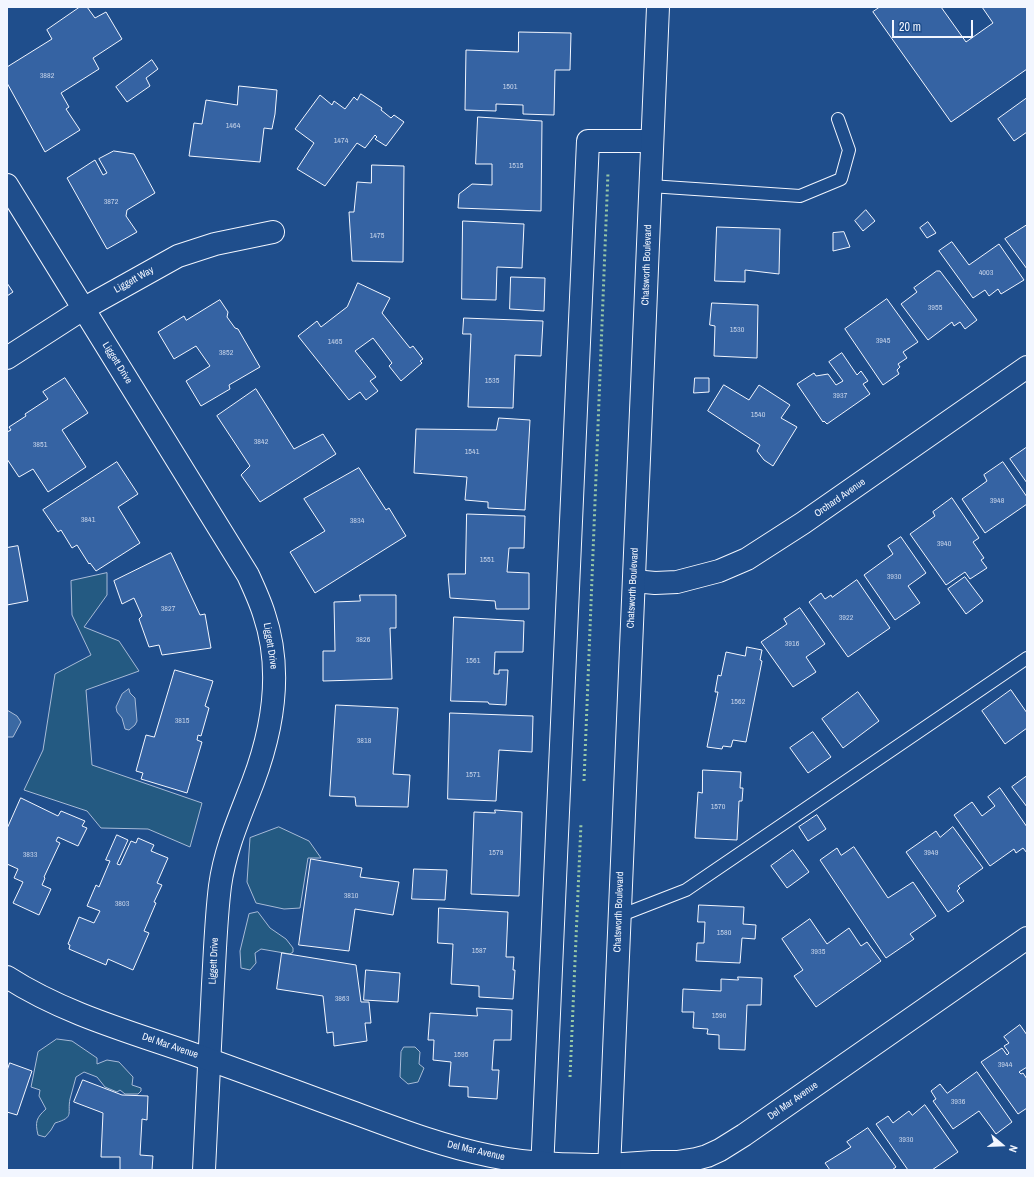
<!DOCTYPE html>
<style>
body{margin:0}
#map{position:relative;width:1034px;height:1177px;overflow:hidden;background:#1f4e8c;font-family:"Archivo Narrow",sans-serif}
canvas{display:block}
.frame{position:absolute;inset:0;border:8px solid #f2f6ff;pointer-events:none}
.north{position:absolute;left:982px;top:1125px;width:40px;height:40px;-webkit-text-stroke:3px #1f4e8c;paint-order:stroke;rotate:109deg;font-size:11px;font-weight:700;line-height:16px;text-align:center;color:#f2f6ff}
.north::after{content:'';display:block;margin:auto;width:14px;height:18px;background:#f2f6ff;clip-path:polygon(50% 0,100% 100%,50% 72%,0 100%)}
.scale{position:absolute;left:892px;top:20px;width:81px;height:18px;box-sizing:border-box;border:2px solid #f2f6ff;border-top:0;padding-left:5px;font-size:12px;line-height:14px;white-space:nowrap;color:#f2f6ff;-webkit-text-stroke:3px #1f4e8c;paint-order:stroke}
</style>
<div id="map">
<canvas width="1034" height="1177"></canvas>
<div class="frame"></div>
<div class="north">N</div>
<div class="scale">20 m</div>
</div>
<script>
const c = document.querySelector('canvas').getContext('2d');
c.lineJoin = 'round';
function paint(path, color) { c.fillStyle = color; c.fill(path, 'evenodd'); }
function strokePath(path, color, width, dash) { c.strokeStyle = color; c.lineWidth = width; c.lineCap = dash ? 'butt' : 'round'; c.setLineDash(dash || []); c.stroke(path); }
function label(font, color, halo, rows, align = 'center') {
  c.font = font + ' "Archivo Narrow",sans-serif'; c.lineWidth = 3; c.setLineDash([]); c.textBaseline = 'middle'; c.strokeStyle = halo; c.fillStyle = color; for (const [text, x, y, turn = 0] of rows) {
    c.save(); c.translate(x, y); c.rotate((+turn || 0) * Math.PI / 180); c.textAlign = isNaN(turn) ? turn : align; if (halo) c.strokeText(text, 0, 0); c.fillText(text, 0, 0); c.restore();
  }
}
const green = new Path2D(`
 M107,573V595L84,627L119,641L139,671L86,690L92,765L202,803L190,847L148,829L101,828L87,811L24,790L43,750L55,674L91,655L72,615L71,581Z
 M279,827L309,841L321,858H308L300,908L284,909L256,903L247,882L250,838Z
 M258,912L270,928L286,939L293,948V952L290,954L261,949L255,953L256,963L250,970L241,968L240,951L249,914Z
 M57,1039L72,1041L97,1058V1064L107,1060L119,1062L133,1077L132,1085L141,1088V1091L138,1094H125L120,1090L117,1092L105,1087L97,1077L84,1072L76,1077C74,1084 72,1092 70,1099C67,1114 75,1117 55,1123L51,1130L45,1137L38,1135C35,1122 36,1118 46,1109L39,1096L40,1090L31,1087L38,1052Z
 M404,1047H415L420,1052L419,1064L424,1068L418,1082L408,1084L400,1077L401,1052Z`);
const water = new Path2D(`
 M129,689L130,693L135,698L137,721L135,725L129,730L125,729L122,718L117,712L116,707L122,694Z
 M7,710L17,716L21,722L13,737H7Z`);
const building = new Path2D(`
 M80,7H87L95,18L106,12L122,39L93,58L99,69L61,93L69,107L66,109L80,130L45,152L7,83V67L52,39L47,30Z
 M880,7H941L966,42L993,23L982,7H1027V69L951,122L873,12Z
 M519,32L571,33L570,70H555L554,115L523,114V105L496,104V111L465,110L466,50L518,52Z
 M152,60L158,69L146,78L150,86L127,102L116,87Z
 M239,86L277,90L275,114L272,129L264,128L260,162L189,156L194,123L202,124L206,100L237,105Z
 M361,94L382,108L381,110L391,118L394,115L404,122L386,146L375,139L377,137L375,135L365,148L357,143L325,186L297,169L314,143L295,129L320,95L332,105L334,101L345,109L354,97L357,100Z
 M1027,98V132L1014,141L998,119Z
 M478,117L542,121L541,211L458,208L459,194L472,184L492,185V164H476Z
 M114,151L134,154L155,193L127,210L126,216L137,232L107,249L67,178L95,160L103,175L107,173L99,159Z
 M372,165L404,166L403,262L352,261L349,212H354L357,182L371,183Z
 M866,210L875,221L863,231L855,221Z
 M463,221L524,224L522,268L497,267L496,300L462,299Z
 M928,222L936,233L927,238L920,228Z
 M1027,225V269L1005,239Z
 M717,227L780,229L779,274L745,270V282L715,281Z
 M844,232L850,247L833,251V233Z
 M952,242L969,265L999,244L1024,280L1001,294L998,289L989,296L985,290L973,298L939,251Z
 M937,271H940L977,320L965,329L960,322L954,326L952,322L928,340L901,304L917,292L914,288Z
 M511,277L545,278L544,311L510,309Z
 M7,283L13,292L7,296Z
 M358,283L390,298L382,313L410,348L413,346L423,359L420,361L422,363L401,381L389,366L392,363L373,338L355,351L376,377L370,381L378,391L366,400L360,392L349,400L298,336L317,321L321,327L347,307Z
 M887,299L918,342L903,352L907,358L898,364L900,367L897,370L899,374L883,385L845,329Z
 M220,300L228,312L227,317L235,328L238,329L260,367L229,385L230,389L201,406L186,381L210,366L196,346L174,359L158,332L184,316L186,320Z
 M712,303L758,305L757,358L714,356L715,326L710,325Z
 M464,318L543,321L541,356L515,355L513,408L468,407L471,334H463Z
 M842,353L857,375L861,371L868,381L863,384L870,394L827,424L824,421L823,422L797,384L814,373L816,376L828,374L836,385L843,381L829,362Z
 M65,378L88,413L62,430L86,467L48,492L33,469L19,477L7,459V432L11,430L9,427L26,416L25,414L48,399L43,392Z
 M695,378H709V392L694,393Z
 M724,385L749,400L759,385L790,405L781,418L797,427L773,466L764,460L757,451L760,445L708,411Z
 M256,389L294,449L323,434L336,454L260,502L241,475L250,466L217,416Z
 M499,418L530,420L525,510L488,508V502L465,500L467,477L414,473L416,429L496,430Z
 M1026,448L1027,449V483L1010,459Z
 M117,462L138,494L118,507L140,543L96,571L90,563L89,564L77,545L72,548L61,530L58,532L43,510Z
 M1003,462L1027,497V504L985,533L962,499L987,481L984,475Z
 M359,468L386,510L389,508L406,536L315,593L290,552L325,531L304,499Z
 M952,498L979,538L973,542L984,558L981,560L987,568L970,579L965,572L946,585L910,534L935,516L933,512Z
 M467,514L525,516L524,548H509L507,572L529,573V609H496L495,601L450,598L448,574H465Z
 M901,537L926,573L908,586L920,603L895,620L864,575L893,554L888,546Z
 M18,546L28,601L7,605V548Z
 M171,553L200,615L205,614L211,648L162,655L159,645L149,647L139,619L142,616L134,598L122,604L114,581Z
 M965,577L983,601L966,614L948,589Z
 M857,580L890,628L848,657L809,602L821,593L825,599L831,595L832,597Z
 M360,595H396V628H390L392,679L323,681V651H335L334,602L360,601Z
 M800,608L825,644L806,657L816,672L793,687L761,642L787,624L784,619Z
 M454,617L524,621L523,652H495L494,674H499V670H508L506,705L489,704L488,702L451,701Z
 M747,647L762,650L760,660L762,661L746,742L733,740L731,747L723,746L722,749L707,747L718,692H715L718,675L721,676L726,652L745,656Z
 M175,670L213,681L205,706L209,708L201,736L198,735L197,740L202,742L187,793L141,779L143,773L136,771L146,735L154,737Z
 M1011,690L1027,713V728L1005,744L982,711Z
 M858,692L879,721L843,748L822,719Z
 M336,705L398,708L393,774L410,775L408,807L356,806L355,797L330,796Z
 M450,713L533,716L532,752L499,750L496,801L448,799Z
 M813,732L831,757L808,773L790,748Z
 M703,770L741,772L740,788H743L742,801H739L737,840L695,838L698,792L702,793Z
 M1027,776V807L1012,787Z
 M1000,788L1027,827V853L1023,848L1016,853L1014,849L990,866L954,815L972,802L982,816L995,806L988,797Z
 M21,798L58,816L61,811L85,821L82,826L87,828L78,846L58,837L56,841L60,843L44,877L45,878L42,885L51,889L39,915L13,903L23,882L14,878L18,869L7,864V829Z
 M495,810L522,812L519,896L471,894L474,812L495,813Z
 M817,815L826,829L808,841L799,827Z
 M953,827L983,868L958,886L960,888L957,891L964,901L948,912L906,852L936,831L940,837Z
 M117,835L128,840L117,864L120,865L131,841L136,843L138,838L154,845L151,851L168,858L157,883L162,885L154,902L156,903L144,931L149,933L133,970L108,959L106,965L69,949L70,945L68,944L79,917L94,923L100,911L87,906L96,885L99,887L110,861L106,860Z
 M854,847L888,898L913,882L936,916L910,934L914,939L886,958L820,860L837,848L841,855Z
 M793,850L809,872L787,888L771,866Z
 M311,859L362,868L360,877L399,882L393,915L355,909L349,951L299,945Z
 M414,869L447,870L445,900L412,899Z
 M699,905L744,907L743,924L756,925L755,939L742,938L740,963L696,961L697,943H704L705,922H698Z
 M439,908L508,912L506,957H514L513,970H515L513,999L479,997V986L451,984L453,944L438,943Z
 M810,919L827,944L849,928L861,946L867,942L881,961L816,1007L794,976L803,970L782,939Z
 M282,953L356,965L361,1002H369L371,1023H365L367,1041L334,1046L333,1032L327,1033L323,996L277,989Z
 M366,970L400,973L398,1002L364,1000Z
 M738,977L762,978L761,1005H747L745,1050L719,1049V1035L707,1034L708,1029L693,1028L694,1012H682L683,989L721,991V979L738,980Z
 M477,1008L512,1010L511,1040H494L492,1070H499L497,1099L468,1097V1087L449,1086L451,1062L433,1060L434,1040H428L430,1013L477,1016Z
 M1020,1025L1027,1035V1067L1019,1072L1021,1074L1023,1073L1027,1079V1108L1018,1114L981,1062L1002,1048L1007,1055L1009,1053L1004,1046L1009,1043L1004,1037Z
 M10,1063L32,1071L17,1115L7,1112V1071Z
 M977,1072L1012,1122L996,1134L979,1111L953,1129L933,1101L936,1099L931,1091L940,1084L947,1093Z
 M83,1080L122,1095L148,1096L147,1120L142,1119L140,1155L153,1156L152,1170H120V1157H101L103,1113L74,1102Z
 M925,1105L958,1152L932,1170H908L876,1124L888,1116L893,1123L909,1111L912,1115Z
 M868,1128L896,1167L892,1170H830L825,1163L851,1147L847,1142Z`);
const lane = new Path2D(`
 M650,186L800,196L841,179L849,150L838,119
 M619,916L686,890L1027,658`);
const street = new Path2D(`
 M7,185L248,575C254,588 260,601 264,614C283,670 273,729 253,782C240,816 225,849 220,886C216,918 215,951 213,984C210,1046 207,1108 204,1170
 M7,358L83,309L178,256L215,244L273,232
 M634,581L655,583L677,582L719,571L747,559L803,523L1027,367
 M609,1165L653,1162H677L696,1159L707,1156L720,1150L744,1135L1027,938
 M542,1170L588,141H652`);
const secondary = new Path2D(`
 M7,977C69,1017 142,1035 210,1060C261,1078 310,1097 360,1115C403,1131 446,1147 491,1156C530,1164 569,1165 609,1165
 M609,1170L658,7`);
const hedge = new Path2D(`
 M584,781L608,172
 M570,1077L581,823`);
const numberNames = [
 ["3882",47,76],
 ["1501",510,87],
 ["1464",233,126],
 ["1474",341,141],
 ["1515",516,166],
 ["3872",111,202],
 ["1475",377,236],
 ["4003",986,273],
 ["3955",935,308],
 ["1530",737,330],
 ["3945",883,341],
 ["1465",335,342],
 ["3852",226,353],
 ["1535",492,381],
 ["3937",840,396],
 ["1540",758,415],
 ["3842",261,442],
 ["3851",40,445],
 ["1541",472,452],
 ["3948",997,501],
 ["3841",88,520],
 ["3834",357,521],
 ["3940",944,544],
 ["1551",487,560],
 ["3930",894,577],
 ["3827",168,609],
 ["3922",846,618],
 ["3826",363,640],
 ["3916",792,644],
 ["1561",473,661],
 ["1562",738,702],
 ["3815",182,721],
 ["3818",364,741],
 ["1571",473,775],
 ["1570",718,807],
 ["1579",496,853],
 ["3949",931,853],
 ["3833",30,855],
 ["3810",351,896],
 ["3803",122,904],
 ["1580",724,933],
 ["1587",479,951],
 ["3935",818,952],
 ["3863",342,999],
 ["1590",719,1016],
 ["1595",461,1055],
 ["3944",1005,1065],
 ["3936",958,1102],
 ["3930",906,1140]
];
const streetNames = [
 ["Chatsworth Boulevard",647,265,-88],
 ["Liggett Way",134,280,-29],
 ["Liggett Drive",117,363,58],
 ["Orchard Avenue",840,498,-35],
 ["Chatsworth Boulevard",633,588,-87],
 ["Liggett Drive",270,646,81],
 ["Chatsworth Boulevard",619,912,-88],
 ["Liggett Drive",214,961,-87],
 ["Del Mar Avenue",170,1046,19],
 ["Del Mar Avenue",793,1101,-35],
 ["Del Mar Avenue",476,1151,13]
];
paint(green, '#245a82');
strokePath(green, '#a8bbd7', 1);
paint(water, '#3b69a3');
strokePath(water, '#a8bbd7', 1);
paint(building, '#3563a3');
strokePath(building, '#f2f6ff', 1);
strokePath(lane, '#f2f6ff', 14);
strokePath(street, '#f2f6ff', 24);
strokePath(secondary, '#f2f6ff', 24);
strokePath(lane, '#1f4e8c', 12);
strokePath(street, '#1f4e8c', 22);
strokePath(secondary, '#1f4e8c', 22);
strokePath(hedge, '#97c8a6', 3, [2, 3]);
label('8px', '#c3d1e8', null, numberNames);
label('10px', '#f2f6ff', '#1f4e8c', streetNames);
</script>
